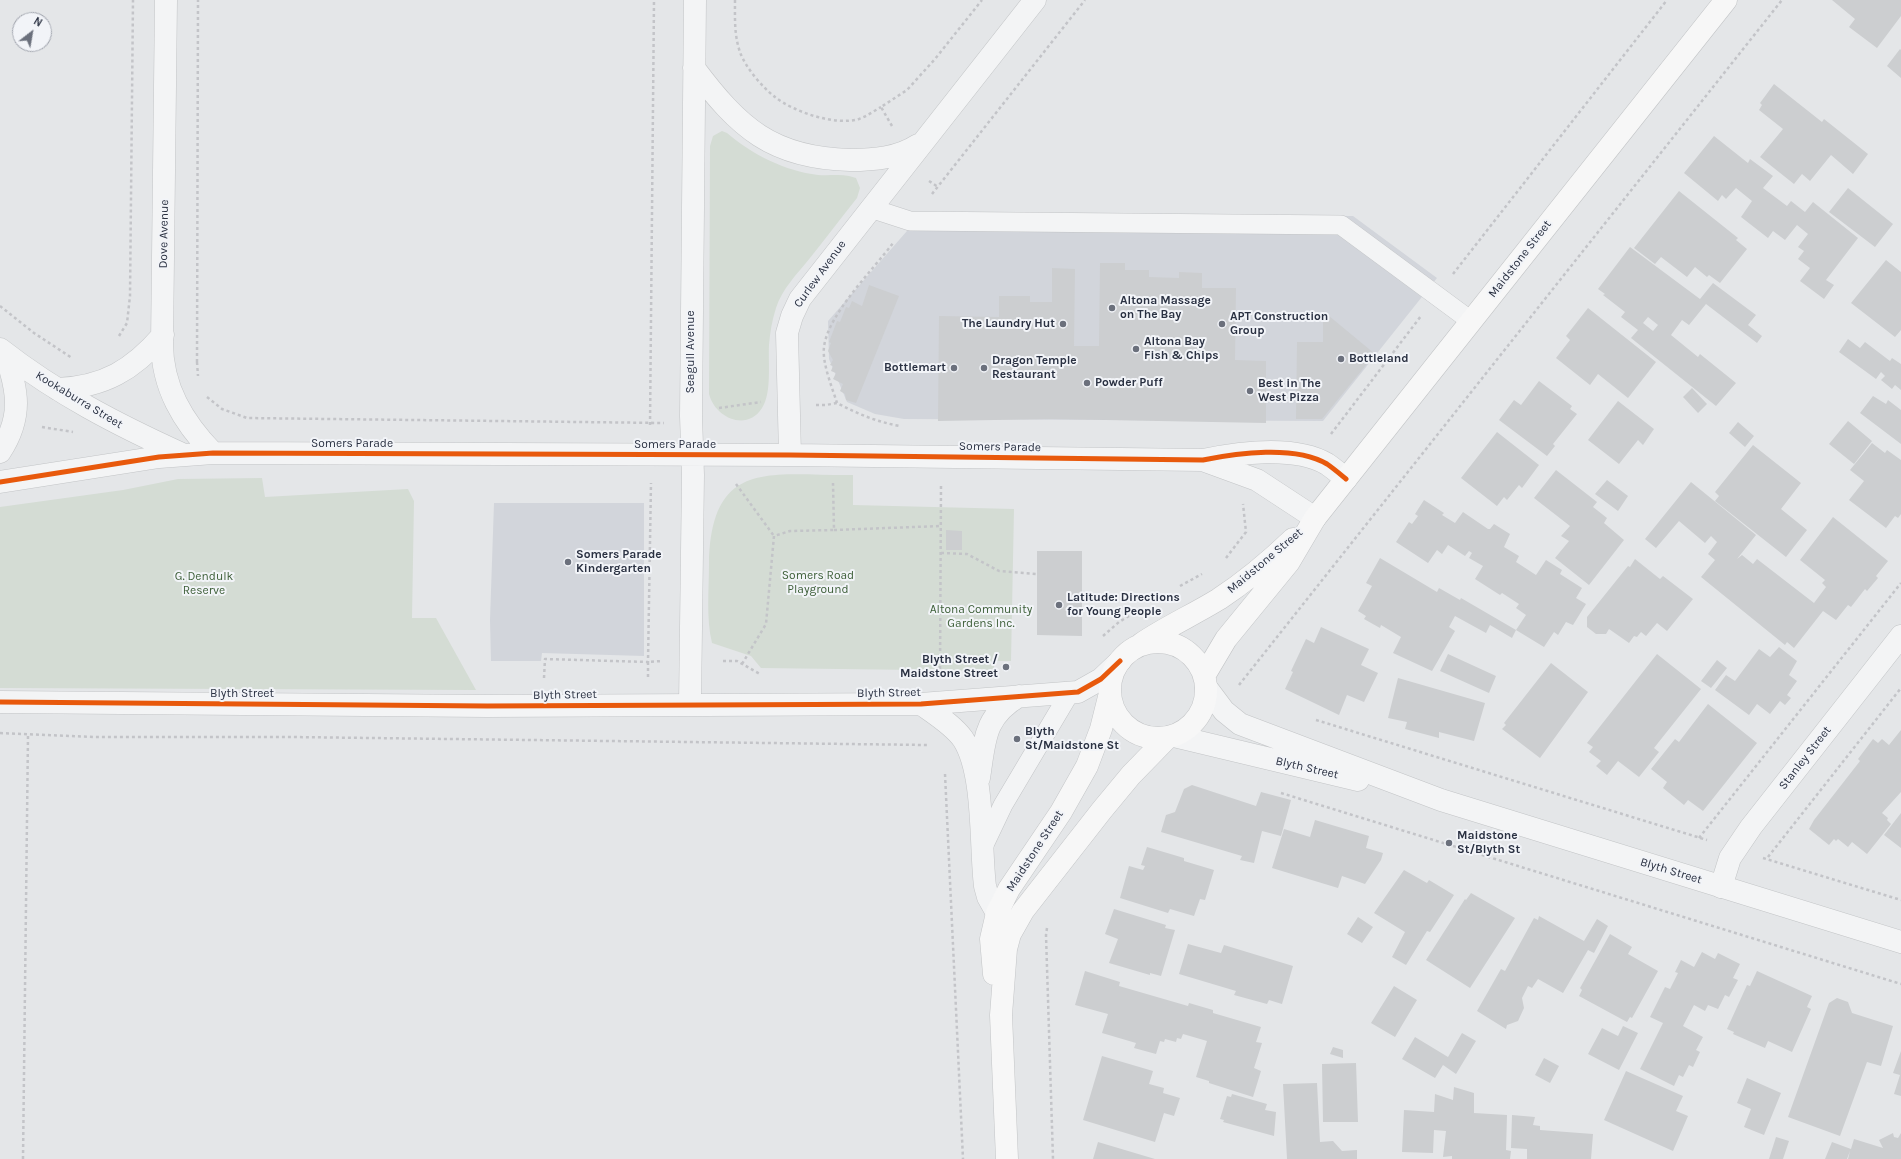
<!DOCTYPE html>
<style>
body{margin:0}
#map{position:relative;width:1901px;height:1159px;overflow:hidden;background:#e4e6e8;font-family:Karla,sans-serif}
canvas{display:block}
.north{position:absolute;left:12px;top:12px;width:40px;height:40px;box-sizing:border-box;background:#f2f4f8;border:1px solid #a2a6af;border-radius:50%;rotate:31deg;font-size:11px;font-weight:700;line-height:16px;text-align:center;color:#2a3142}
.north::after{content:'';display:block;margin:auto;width:14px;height:18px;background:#6b707c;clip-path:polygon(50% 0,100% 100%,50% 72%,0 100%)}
</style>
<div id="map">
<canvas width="1901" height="1159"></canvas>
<div class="north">N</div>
</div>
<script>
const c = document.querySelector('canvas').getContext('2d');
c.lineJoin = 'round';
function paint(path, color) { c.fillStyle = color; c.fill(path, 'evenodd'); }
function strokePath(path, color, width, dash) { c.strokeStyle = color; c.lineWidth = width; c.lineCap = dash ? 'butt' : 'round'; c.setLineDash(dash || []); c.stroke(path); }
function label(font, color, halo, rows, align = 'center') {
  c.font = font + ' Karla,sans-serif'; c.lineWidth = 4; c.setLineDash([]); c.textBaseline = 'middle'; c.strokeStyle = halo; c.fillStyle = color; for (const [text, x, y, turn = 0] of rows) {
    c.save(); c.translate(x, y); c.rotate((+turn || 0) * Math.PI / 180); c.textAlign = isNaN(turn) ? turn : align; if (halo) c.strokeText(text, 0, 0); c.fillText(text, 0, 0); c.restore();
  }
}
const built = new Path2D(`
 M921,215L1353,216L1437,278L1323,421L904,419L875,414L847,402L829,359L828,321Z
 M494,503H644V656L542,653L541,661H491L490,620Z`);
const green = new Path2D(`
 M722,131L727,133C753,155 785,171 818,175C829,176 839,174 849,176L856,178L860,188L857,198C841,218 826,238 810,258C797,274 782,289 776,308C772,320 770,333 769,345C768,362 772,393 762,408C747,432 715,418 709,394L710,146L713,136Z
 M853,475V505L1014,509L1011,661H994V671L761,668L751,656L712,643C706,618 709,590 709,564C711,457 771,476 853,475Z
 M262,478L265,497L408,489L414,501L412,618H436L476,690L0,688V507L123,490L178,479Z`);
const building = new Path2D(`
 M1832,0H1901V16L1877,48L1849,27L1855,19Z
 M1900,49L1901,50V78L1887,66Z
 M1774,84L1822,122L1824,119L1868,154L1853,174L1831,155L1810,181L1802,174L1794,184L1760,157L1783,129L1759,110L1762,105L1760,103Z
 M1714,136L1748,163L1750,159L1773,176L1763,188L1787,206L1791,201L1805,212L1813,202L1858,238L1826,280L1834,285L1824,299L1800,281L1810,268L1798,259L1804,251L1798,247L1808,234L1797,225L1785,240L1773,231L1768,238L1741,217L1752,201L1736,188L1726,199L1722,195L1718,201L1684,173Z
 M1848,188L1893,224L1875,247L1829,212Z
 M1679,191L1738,238L1736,240L1747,249L1720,283L1709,275L1707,277L1695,267L1687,277L1661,257L1655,264L1634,248Z
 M1630,247L1700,299L1713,283L1756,315L1748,325L1762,336L1757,343L1706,304L1689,325L1682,320L1671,335L1698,357L1700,354L1736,383L1716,406L1631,338L1638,330L1621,317L1625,312L1603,295L1605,294L1598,289ZM1648,317L1658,325L1653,331L1643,323Z
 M1886,260L1901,272V330L1895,337L1851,303Z
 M1100,263H1125V270H1149V277L1179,278V272L1202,273V288H1236L1235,360L1266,361V423L1052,419L938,421L939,316L999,317V296H1030V302H1052V268L1075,269L1074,346H1099Z
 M869,285L899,296L856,403L846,400L845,394L840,391L843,384L833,379L836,373L831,371L833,366L830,365L833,360L828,351L831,343L829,342L837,321L840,322L846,307L849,308L852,301L862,306Z
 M1588,308L1656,362L1628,398L1598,374L1590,385L1556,358L1570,340L1566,336Z
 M1323,311L1375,354L1322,419H1296L1297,342H1323Z
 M1848,339L1860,348L1865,342L1890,361L1892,358L1901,364V390L1895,385L1892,389L1881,380L1885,376L1881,372L1876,379L1839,352Z
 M1539,381L1572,406L1570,409L1577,414L1553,444L1555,446L1547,456L1499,420L1514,400L1521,405Z
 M1692,388L1707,404L1698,413L1683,397Z
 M1873,396L1886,404L1888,400L1901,410V444L1860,413Z
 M1618,401L1654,429L1643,445L1638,440L1619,464L1588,440Z
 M1848,421L1872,441L1854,464L1829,444Z
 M1738,422L1754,436L1745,447L1729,433Z
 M1497,432L1539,465L1522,488L1519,485L1507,500L1504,497L1497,506L1461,478Z
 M1872,443L1885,453L1887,450L1901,460V514L1898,518L1895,516L1886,528L1849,500L1864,481L1850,470Z
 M1753,445L1801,483L1781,509L1807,530L1786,557L1715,501L1719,496L1715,492Z
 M1556,470L1597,502L1593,507L1607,518L1604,523L1624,540L1589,585L1555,558L1569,541L1561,536L1570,526L1534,498Z
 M1607,480L1628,496L1618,511L1595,494Z
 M1691,482L1756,535L1737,559L1742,555L1753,564L1757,559L1814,603L1826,587L1822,583L1825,580L1800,560L1833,517L1888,561L1876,576L1878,578L1867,591L1865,589L1851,607L1848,605L1836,620L1823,611L1794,648L1787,642L1785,645L1701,577L1715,560L1708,554L1717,542L1711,536L1705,543L1679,521L1656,548L1645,539Z
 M1424,500L1444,513L1442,515L1455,523L1463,512L1488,529H1490L1494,524L1510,534L1504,547L1519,556L1516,562L1536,575L1546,560L1562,570L1560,574L1582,588L1576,598L1586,604L1573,625L1566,622L1558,635L1554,632L1544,647L1516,630L1512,638L1490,625L1486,633L1455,616L1449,627L1455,631L1432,671L1393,653L1401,637L1381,625L1380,628L1364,619L1366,616L1358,611L1372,586L1366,583L1380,558L1437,592L1439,588L1460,600L1461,598L1516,630L1526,615L1516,608L1519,604L1502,593L1500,595L1475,579L1483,566L1469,558L1472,553L1469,551L1465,556L1448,545L1442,554L1437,550L1428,563L1396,542L1409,522L1412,524L1418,516L1415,514Z
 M946,530L962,531V550H946Z
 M1037,551H1082V636L1037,635Z
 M1635,559L1660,579L1663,576L1693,599L1667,631L1657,623L1646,636L1641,632L1637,637L1634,636L1629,643L1609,629L1606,634H1596L1587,627V617L1628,566L1630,567Z
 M1321,627L1369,649L1361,665L1378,673L1364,702L1347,695L1339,715L1285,689L1293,672L1291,671L1306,639L1314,643Z
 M1779,647L1797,661L1789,675L1797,681L1787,695L1791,698L1785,705L1780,701L1770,714L1757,704L1749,715L1715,690L1726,675L1735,681L1759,649L1770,657Z
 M1448,654L1496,676L1489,693L1440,671Z
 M1657,654L1701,689L1654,748L1659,752L1639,777L1618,761L1607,775L1596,766L1601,761L1589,752L1593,747L1587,743Z
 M1717,660L1727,668L1711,688L1701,681Z
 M1551,663L1588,692L1540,758L1502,729L1506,725L1504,723Z
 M1398,678L1485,703L1474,741L1439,732V738L1405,729L1407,722L1388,718Z
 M1708,704L1757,743L1703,811L1688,800L1684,805L1663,788L1667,782L1651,769L1675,739L1679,742Z
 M1901,730V792L1882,813L1888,818L1887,820L1891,824L1867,854L1852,842L1848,847L1838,839L1836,841L1834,839L1829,845L1809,829L1814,820L1860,761L1858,759L1873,739L1878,743L1882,739L1889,745Z
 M1192,785L1256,806L1261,792L1291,800L1281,836L1262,831L1254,863L1240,860L1242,856L1161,832L1166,815L1175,812L1184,789Z
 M1901,813V848L1884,835Z
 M1315,820L1369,836L1366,848L1383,853L1381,860L1365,884L1342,876L1338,888L1272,868L1284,829L1310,837Z
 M1147,847L1184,858V861L1214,870L1205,900L1200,899L1194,916L1170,909L1168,913L1120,898L1129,866L1143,870L1145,866L1141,865Z
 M1404,870L1427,883L1429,880L1454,895L1430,932L1427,931L1406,965L1392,957L1405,932L1374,913Z
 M1471,893L1515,918L1470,988L1426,960L1465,899L1466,900Z
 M1114,909L1166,925L1165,928L1175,930L1161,976L1150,973V975L1109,963L1118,939L1105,934Z
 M1539,916L1584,941L1597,919L1608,926L1594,953L1588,950L1563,993L1538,979L1532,988L1528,986L1522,998L1524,1008L1518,1021L1507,1025L1506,1029L1477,1011L1501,969L1505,971L1534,918L1538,920Z
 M1358,917L1373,927L1362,943L1347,934Z
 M1610,934L1632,947L1628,954L1658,971L1632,1018L1630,1017L1627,1022L1579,996L1582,990L1580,988Z
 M1188,944L1221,953L1224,945L1293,966L1282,1004L1269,1000L1267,1004L1234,995L1236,991L1179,974Z
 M1702,952L1715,959L1718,953L1740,964L1733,978L1738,980L1729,997L1725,995L1718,1009L1708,1005L1705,1011L1694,1005L1683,1026L1703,1037L1696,1050L1700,1052L1693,1067L1689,1065L1683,1077L1679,1075L1674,1086L1640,1069L1663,1023L1650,1017L1665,987L1670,989L1678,973L1675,972L1681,960L1694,967Z
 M1085,971L1120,982L1119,986L1188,1006L1189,1003L1213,1010V1013L1261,1027L1256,1042L1262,1043L1254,1068L1261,1071L1253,1097L1209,1083V1081L1196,1077L1207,1041L1183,1034L1181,1039L1177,1038L1176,1042L1165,1039L1164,1042L1160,1041L1156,1054L1134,1048L1136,1043L1102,1033L1108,1014L1075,1005Z
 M1757,971L1812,996L1807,1007L1811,1009L1792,1052L1768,1041L1765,1048L1733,1034L1734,1032L1727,1029L1747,985L1750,986Z
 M1394,986L1417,1000L1395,1037L1371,1023Z
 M1837,998L1848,1002L1852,1013L1893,1026L1881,1066L1867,1062L1840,1136L1788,1117L1829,1003Z
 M1623,1026L1638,1033L1619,1070L1588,1054L1602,1028L1618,1036Z
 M1462,1033L1476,1041L1456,1074L1443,1065L1435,1078L1402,1059L1415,1037L1448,1057Z
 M1333,1047L1343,1050V1058L1330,1054Z
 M1901,1051V1096L1894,1094L1900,1075L1893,1073Z
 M1102,1056L1153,1071L1149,1084L1164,1088L1163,1093L1180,1098L1174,1116L1164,1113L1155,1142L1083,1120Z
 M1544,1058L1559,1066L1550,1083L1535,1075Z
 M1356,1063L1358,1122H1323L1322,1064Z
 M1626,1071L1683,1096L1676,1111L1688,1116L1673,1151L1604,1120Z
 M1747,1078L1781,1093L1764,1135L1744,1127L1751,1109L1737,1103Z
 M1317,1083L1320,1142L1333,1141L1342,1151L1357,1150V1159H1287L1283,1084Z
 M1454,1087L1474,1093V1113L1507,1115L1506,1150L1511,1151L1510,1159H1452V1156L1443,1157L1446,1131L1434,1130L1433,1153L1402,1152L1404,1110L1434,1112L1435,1094L1453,1100Z
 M1232,1094L1267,1104L1265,1110L1276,1112L1274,1136L1223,1122L1224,1120L1220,1119L1227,1096L1231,1097Z
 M1512,1115L1535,1117L1533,1125L1540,1126V1130L1593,1134L1591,1159H1527V1149L1511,1148Z
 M1893,1133L1894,1137L1898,1138L1901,1133V1159H1848L1850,1151L1847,1159H1825L1832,1142L1851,1149L1854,1139L1883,1148L1879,1140Z
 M1776,1137L1789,1141L1783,1159H1769Z
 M1098,1142L1155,1159H1093Z`);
const path = new Path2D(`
 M735,0C735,17 734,35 740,52C745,67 763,88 775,97C794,112 835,126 859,119C867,116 874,111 881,107
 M892,126L881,107L907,90L935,59L982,0
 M929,181L938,187
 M932,194L1085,0
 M1453,274L1667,0
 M0,306L34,333L72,358
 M119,336L127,323L130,296L133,0
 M197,362L198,376
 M197,362L198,0
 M207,397L222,409L247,418L664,423
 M837,403C832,387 822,363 824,347C828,314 873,270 893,243
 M816,405H826L837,403C858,414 877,422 900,426
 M719,408L761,402
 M650,425L654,0
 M42,427L73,432
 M1331,434L1421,316
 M736,484L774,536
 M834,530L941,526
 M941,553L967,554L999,571L1037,574
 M1226,558L1246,532L1243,504
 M1180,586L1202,574
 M1103,636L1119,622L1129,616
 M723,661H737L760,674
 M742,664L766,624L774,536L790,531L834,530L833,483
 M940,675L941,484
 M648,677V662L662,661
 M544,678L545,659L648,662L651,483
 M1239,685L1782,0
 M1316,720L1707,840
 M0,733L93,737H292L927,745
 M945,774L963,1159
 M1281,793L1901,984
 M1699,838L1901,583
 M1768,857L1901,688
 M1763,858L1901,900
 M1047,928L1046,935L1053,1159
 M23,1159L28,735`);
const service = new Path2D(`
 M870,208L910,221L1341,225L1471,321
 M983,847L1003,805L1069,694`);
const minor = new Path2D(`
 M166,0L162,343C162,387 183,422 213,453
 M694,68C739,128 772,158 850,160C874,160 898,158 918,145
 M0,349C56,393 118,425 182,454
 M57,389C104,387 133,370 163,335
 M0,452C23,417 18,390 5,353
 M790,455L787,333L792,316L800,299L1035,0
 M1205,461L1257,480L1315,518
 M0,482L159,457L213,453L790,455L1203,460C1237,453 1295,445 1327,464C1333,468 1340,474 1346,479
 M0,702L487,706L921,704L1078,692L1101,679L1120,661
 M690,704L693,475L691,416L695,0
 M921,704C935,714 953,725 963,739C985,773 980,846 985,886L988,897L997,913
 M979,778C985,741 983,717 1019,696
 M1721,887L1730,858L1751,827L1901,636`);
const tertiary = new Path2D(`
 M1206,687L1224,711L1240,724L1441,800L1901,942
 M1174,736L1358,780`);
const secondary = new Path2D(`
 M1110 690a48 48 0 1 1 96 0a48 48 0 1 1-96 0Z
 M1141,644C1166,627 1193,615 1219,599C1245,582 1270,561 1293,539
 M1204,676L1226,639L1289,562L1315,518L1726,0
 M994,974L991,939L997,913L1009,889L1061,812L1087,766L1101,729L1110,693
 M1007,1159L1001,1015L1006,949L1010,934L1023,911L1102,810L1131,775L1168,737`);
const cycleway = new Path2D(`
 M0,482L159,457L213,453L790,455L1203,460C1237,453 1295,445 1327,464C1333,468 1340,474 1346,479
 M0,702L487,706L921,704L1078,692L1101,679L1120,661`);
const markers = [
 [1112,308,4,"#6b707c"],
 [1063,324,4,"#6b707c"],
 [1222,324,4,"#6b707c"],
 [1136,349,4,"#6b707c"],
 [1341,359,4,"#6b707c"],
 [954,368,4,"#6b707c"],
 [984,368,4,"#6b707c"],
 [1087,383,4,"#6b707c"],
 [1250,391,4,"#6b707c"],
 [568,562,4,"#6b707c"],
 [1059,605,4,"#6b707c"],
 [1006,667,4,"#6b707c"],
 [1017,739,4,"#6b707c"],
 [1449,843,4,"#6b707c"]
];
const streetNames = [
 ["Dove Avenue",164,234,-89],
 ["Maidstone Street",1520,259,-52],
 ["Curlew Avenue",820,274,-54],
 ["Seagull Avenue",691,352,-90],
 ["Kookaburra Street",79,400,31],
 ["Somers Parade",352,444],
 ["Somers Parade",675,445],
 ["Somers Parade",1000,447,1],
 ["Maidstone Street",1265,561,-40],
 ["Blyth Street",889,693,-1],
 ["Blyth Street",242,694],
 ["Blyth Street",565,695,-1],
 ["Stanley Street",1805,758,-52],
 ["Blyth Street",1307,768,13],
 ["Maidstone Street",1035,851,-57],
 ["Blyth Street",1671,871,17]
];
const poiNames = [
 ["Altona Massage",1120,301],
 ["on The Bay",1120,315],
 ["APT Construction",1230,317],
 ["Group",1230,331],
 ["The Laundry Hut",1055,324,"right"],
 ["Altona Bay",1144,342],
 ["Fish & Chips",1144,356],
 ["Bottleland",1349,359],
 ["Dragon Temple",992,361],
 ["Restaurant",992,375],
 ["Bottlemart",946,368,"right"],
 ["Powder Puff",1095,383],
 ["Best in The",1258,384],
 ["West Pizza",1258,398],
 ["Somers Parade",576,555],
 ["Kindergarten",576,569],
 ["Latitude: Directions",1067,598],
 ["for Young People",1067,612],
 ["Blyth Street /",998,660,"right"],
 ["Maidstone Street",998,674,"right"],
 ["Blyth",1025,732],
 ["St/Maidstone St",1025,746],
 ["Maidstone",1457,836],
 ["St/Blyth St",1457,850]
];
const parkNames = [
 ["Somers Road",818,576],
 ["Playground",818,590],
 ["G. Dendulk",204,577],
 ["Reserve",204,591],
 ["Altona Community",981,610],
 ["Gardens Inc.",981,624]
];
paint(built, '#d2d5db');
paint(green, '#d4dcd4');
paint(building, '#ccced0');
strokePath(service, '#c2c4c6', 20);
strokePath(minor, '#c2c4c6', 23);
strokePath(tertiary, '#c2c4c6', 23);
strokePath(secondary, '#c2c4c6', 23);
strokePath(path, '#c3c4c8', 2.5, [3, 3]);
strokePath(service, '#f3f4f5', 19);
strokePath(minor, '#f3f4f5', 22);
strokePath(tertiary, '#f3f4f5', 22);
strokePath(secondary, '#f7f7f7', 22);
strokePath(cycleway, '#e8590c', 5);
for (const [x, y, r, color] of markers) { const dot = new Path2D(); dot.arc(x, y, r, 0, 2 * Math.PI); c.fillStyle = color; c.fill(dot); strokePath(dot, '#f2f4f8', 1.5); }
label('12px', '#2a3142', '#f2f4f8', streetNames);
label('bold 12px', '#2a3142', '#f2f4f8', poiNames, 'left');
label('12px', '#3c5e37', '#f2f4f8', parkNames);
</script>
